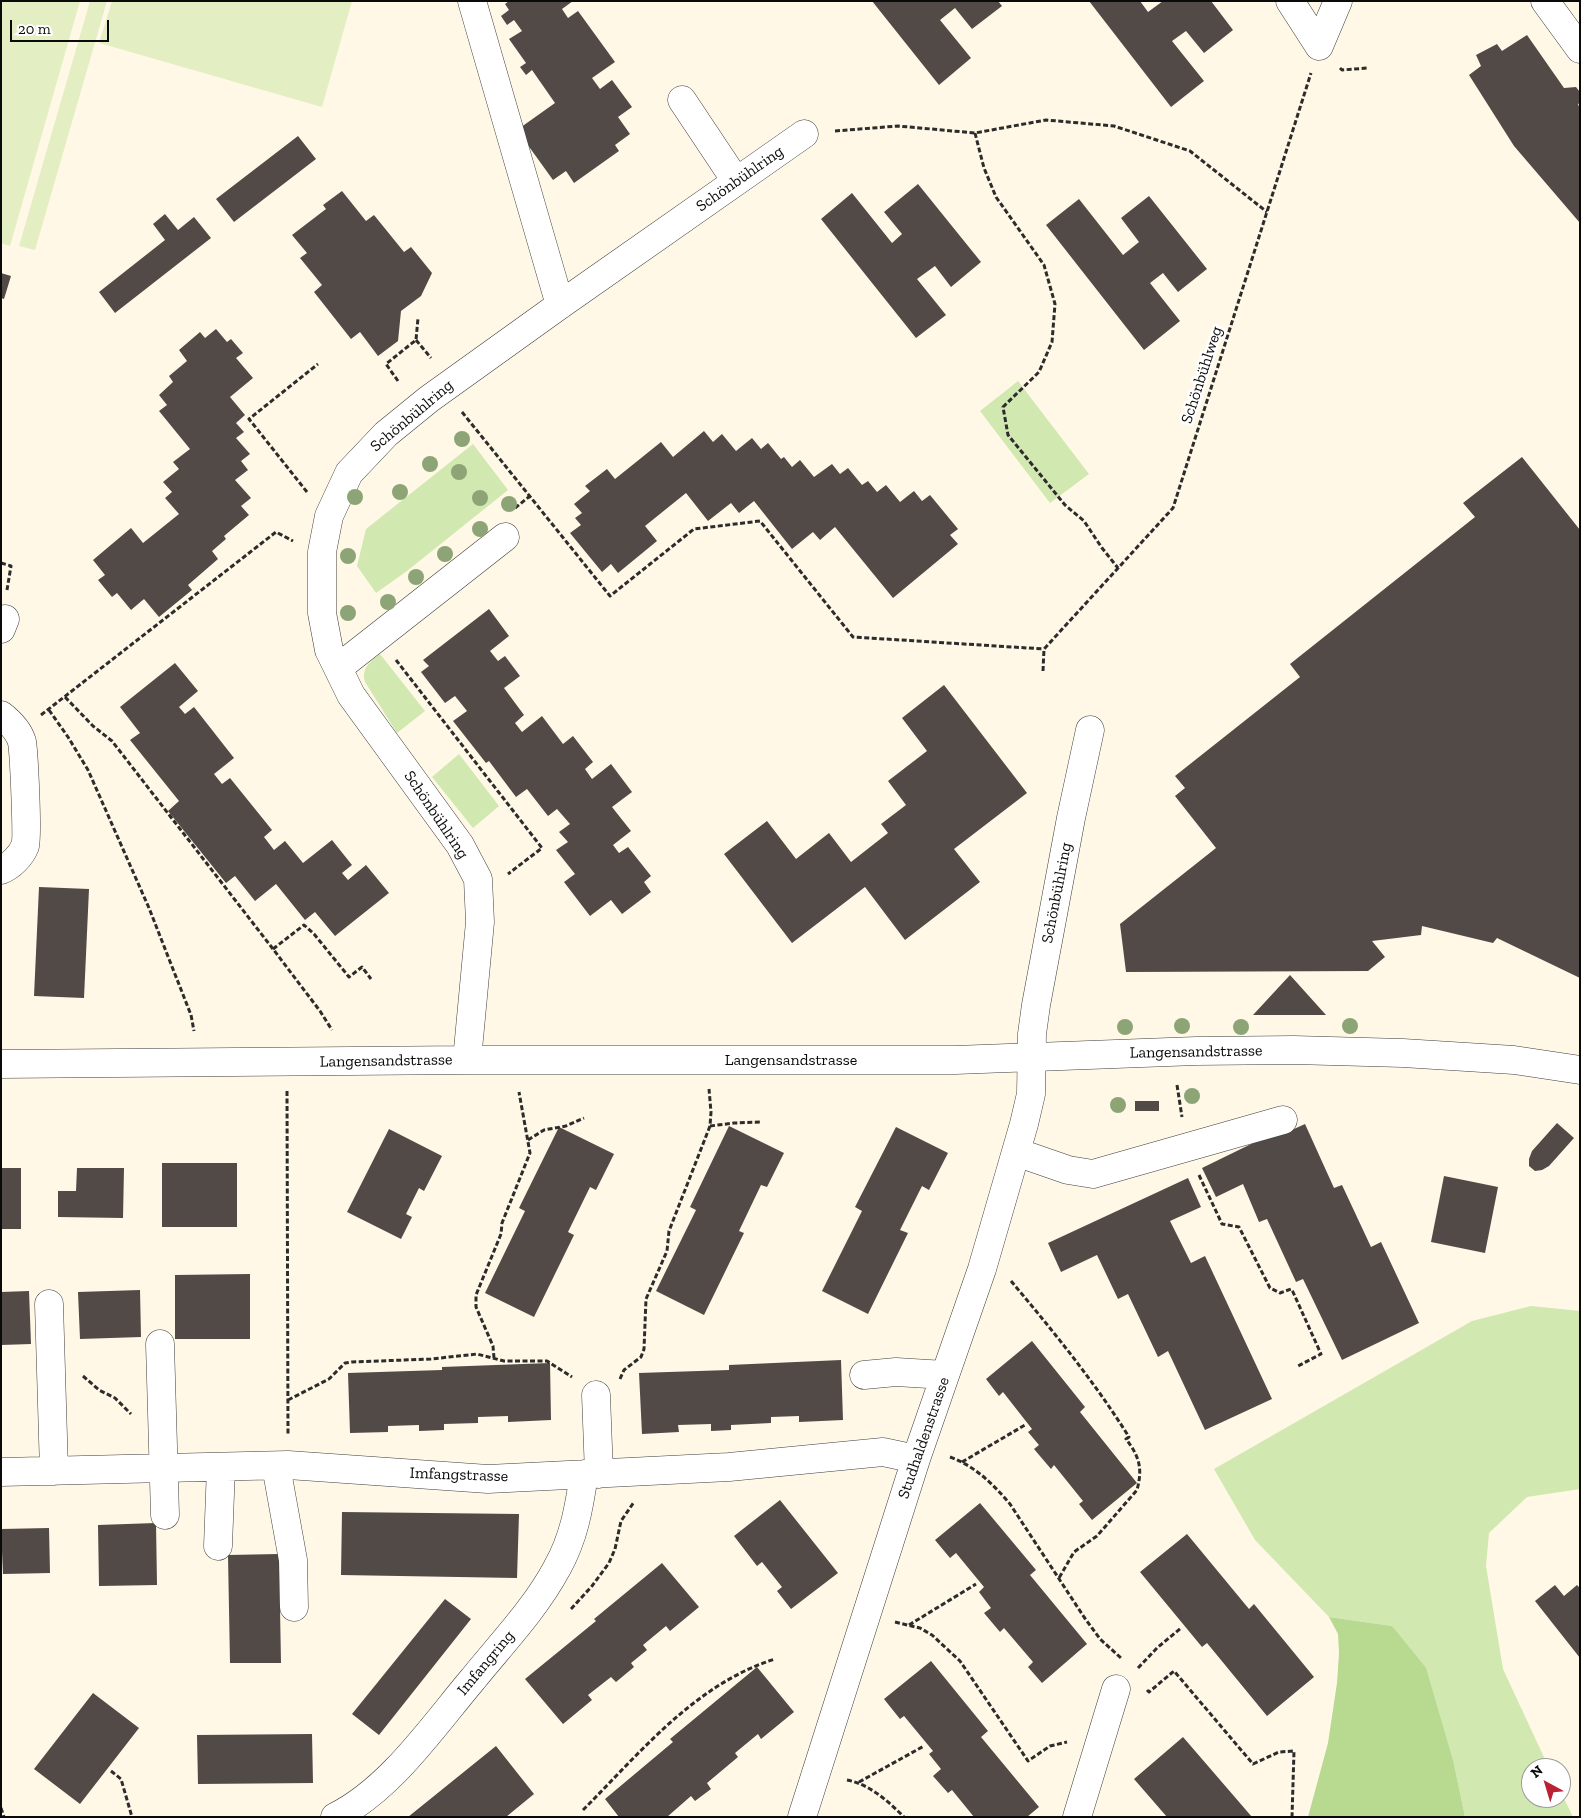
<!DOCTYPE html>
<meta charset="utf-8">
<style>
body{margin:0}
#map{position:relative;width:1581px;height:1818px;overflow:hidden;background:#fff8e6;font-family:"Zilla Slab",serif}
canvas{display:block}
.frame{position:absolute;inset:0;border:2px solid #0a0a0a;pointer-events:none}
.north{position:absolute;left:1521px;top:1758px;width:50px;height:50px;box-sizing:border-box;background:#fff;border:1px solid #9d9d9d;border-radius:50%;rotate:321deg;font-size:14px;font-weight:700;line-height:20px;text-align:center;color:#0a0a0a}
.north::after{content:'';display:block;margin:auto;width:18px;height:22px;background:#ba2134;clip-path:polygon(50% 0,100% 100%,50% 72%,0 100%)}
.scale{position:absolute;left:10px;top:20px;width:99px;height:22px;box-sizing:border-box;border:2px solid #0a0a0a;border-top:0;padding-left:6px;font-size:15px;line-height:18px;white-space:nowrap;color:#0a0a0a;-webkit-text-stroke:4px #fff;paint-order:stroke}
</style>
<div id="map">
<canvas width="1581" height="1818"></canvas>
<div class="frame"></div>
<div class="north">N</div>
<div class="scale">20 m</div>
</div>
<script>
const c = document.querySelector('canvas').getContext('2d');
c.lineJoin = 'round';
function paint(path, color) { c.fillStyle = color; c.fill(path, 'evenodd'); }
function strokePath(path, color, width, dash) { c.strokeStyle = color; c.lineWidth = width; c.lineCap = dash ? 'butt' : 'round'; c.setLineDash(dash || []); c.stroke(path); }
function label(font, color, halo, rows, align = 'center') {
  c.font = font + ' "Zilla Slab",serif'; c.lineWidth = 5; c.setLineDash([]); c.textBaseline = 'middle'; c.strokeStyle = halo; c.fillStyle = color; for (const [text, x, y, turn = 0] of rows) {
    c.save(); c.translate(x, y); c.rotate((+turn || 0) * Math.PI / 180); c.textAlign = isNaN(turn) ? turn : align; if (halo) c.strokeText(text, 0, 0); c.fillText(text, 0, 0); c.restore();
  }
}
const green = new Path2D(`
 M1018,381L1089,474L1050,503L980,411Z
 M473,444L508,490L407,571L376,593L357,566L366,529Z
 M380,654L425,711L397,733L365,682C361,668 370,662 380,654Z
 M459,754L499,806L473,828L432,777Z
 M1531,1306L1580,1311V1489L1527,1497L1489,1533L1486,1566L1503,1669L1549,1768H1531V1798H1561V1792L1573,1817H1465L1454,1764L1392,1626L1329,1617L1255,1540L1214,1469L1472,1321Z`);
const forest = new Path2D(`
 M1329,1617L1392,1626L1426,1668L1454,1764L1465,1817H1308L1328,1743L1337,1683L1339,1653L1338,1634Z`);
const pitch = new Path2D(`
 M1,1H80L10,246L1,243Z
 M90,1H107L35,250L19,246Z
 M112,1H352L322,107L99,43Z`);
const building = new Path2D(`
 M509,1H573L562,9L568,18L578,11L615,62L592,78L600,89L612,80L632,107L618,117L630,134L615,145L619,151L574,183L566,171L553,180L517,130L555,103L532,70L526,75L520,67L526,63L509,39L522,31L514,20L507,25L501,16L509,10L505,4Z
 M872,1H998L1002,6L972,29L955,8L940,20L971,58L939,85Z
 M1089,1H1140L1148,12L1163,1H1211L1233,30L1204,53L1186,31L1172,41L1204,81L1171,107Z
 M1527,35L1564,88L1576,87L1580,92V101L1578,105L1580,107V223L1514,146L1469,75L1481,66L1476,55L1497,44L1502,51Z
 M298,136L316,159L234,222L216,199Z
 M918,184L981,262L951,287L935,266L917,279L946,315L916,338L821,219L852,193L892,243L902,234L884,212Z
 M342,191L366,221L374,215L404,252L411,247L432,273L421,296L401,311L398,341L378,356L360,332L351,339L314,292L322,285L300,258L307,253L292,235L326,209L323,205Z
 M1149,196L1207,269L1178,292L1163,273L1150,283L1180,321L1144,350L1046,225L1079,199L1123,255L1139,242L1121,218Z
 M165,214L178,230L194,217L211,238L115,313L99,292L165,240L153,224Z
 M1,273L11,276L4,299L1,298Z
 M216,329L227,342L231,339L243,353L236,358L253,378L230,397L245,415L236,423L244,432L236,438L250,454L241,461L248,470L235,480L251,498L241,506L249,515L224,536L226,539L212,551L218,559L188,585L192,590L159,617L144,599L131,610L117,593L112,597L98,580L105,575L93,560L131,528L143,543L179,514L165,498L172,492L163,482L179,469L173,462L190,449L159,411L167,405L159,395L173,382L169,376L187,361L179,350L200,332L205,338Z
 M704,431L713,442L722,434L736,451L752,438L761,449L768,443L781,459L784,457L792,467L800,460L814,477L832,464L840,474L848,468L862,485L868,481L877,492L886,485L900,502L914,491L922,501L930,495L958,529L950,535L958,544L893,598L835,527L820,540L813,532L792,549L754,501L739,513L731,503L708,521L686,493L645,526L657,541L618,573L611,564L602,572L570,533L581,525L575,518L582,513L574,504L590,491L585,486L607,469L615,479L661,442L673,457Z
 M1522,457L1580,530V978L1497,938L1493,943L1422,926L1421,935L1372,941L1385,957L1368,971L1126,972L1120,924L1216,848L1175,796L1185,788L1175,776L1300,677L1290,664L1475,517L1463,503Z
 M489,609L509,636L490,651L498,661L505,656L520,676L504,688L524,715L515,723L522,732L542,716L563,744L573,736L593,762L585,769L592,779L611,764L632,792L612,807L631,831L613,845L619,853L628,847L651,876L644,882L651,892L622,914L611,900L590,916L564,882L575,874L556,850L568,842L559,832L570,824L557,809L548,816L527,789L516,797L489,761L486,763L453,721L467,711L455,696L445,703L421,672L429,666L423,660Z
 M175,663L198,691L179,707L185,714L194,707L234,758L214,774L222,784L230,778L272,830L264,837L274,850L285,841L303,863L332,840L352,865L342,873L348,880L366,865L389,893L335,936L315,912L305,920L276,884L255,901L235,876L226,883L168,811L179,801L130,740L140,733L120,707Z
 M944,685L1027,793L954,849L980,882L905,940L865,887L792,943L724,854L767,821L796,859L829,833L851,862L888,833L881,824L906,805L888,781L927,751L902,718Z
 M39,887L89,889L84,998L34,996Z
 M1290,975L1326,1015H1253Z
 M1135,1101H1159V1111H1135Z
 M1557,1123L1574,1138L1549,1166L1542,1170L1535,1171L1529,1166V1159L1532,1151Z
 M1305,1124L1334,1188L1342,1185L1371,1247L1381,1242L1419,1323L1342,1360L1303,1279L1296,1282L1267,1219L1259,1222L1243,1184L1216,1197L1202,1168L1290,1125H1292L1294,1129Z
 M729,1126L784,1153L767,1187L761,1185L739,1231L744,1233L704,1315L656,1291L696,1210L690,1207Z
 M559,1127L614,1154L596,1190L590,1187L568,1232L574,1235L534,1317L485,1293L525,1211L519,1208Z
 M896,1127L948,1153L929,1190L922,1186L900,1230L908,1233L868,1314L822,1291L862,1211L855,1207Z
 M389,1129L442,1156L424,1191L419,1188L406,1214L412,1217L401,1239L347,1212Z
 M162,1163H237V1227H162Z
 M1,1168H21V1229H1Z
 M77,1168H124L123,1218L58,1217V1191H76Z
 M1444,1176L1498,1187L1485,1253L1431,1242Z
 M1188,1178L1201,1207L1170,1221L1191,1263L1205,1256L1272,1399L1205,1430L1168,1351L1158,1357L1128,1294L1118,1299L1097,1255L1061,1272L1048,1243Z
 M250,1274V1339H175V1275Z
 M140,1290L141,1337L80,1339L78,1292Z
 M29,1291L31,1344L1,1345V1292Z
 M1032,1341L1085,1407L1080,1412L1137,1483L1092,1520L1079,1504L1083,1501L1054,1465L1051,1469L1034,1449L1039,1445L1028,1432L1032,1429L1003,1392L999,1396L986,1379Z
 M841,1360L843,1420L799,1422V1416L771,1417V1423L731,1425V1430L711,1431V1424L678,1425L679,1432L642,1434L639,1373L729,1370V1365Z
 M550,1363L551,1420L508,1422V1416L478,1417V1423L444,1424V1430L419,1431V1425L388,1426V1432L350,1433L348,1373L442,1370V1367Z
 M780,1500L838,1573L791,1609L777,1591L782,1587L762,1562L757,1566L734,1536Z
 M980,1503L1036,1570L1030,1575L1087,1644L1042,1683L1028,1667L1033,1662L1004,1628L1000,1632L984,1613L991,1608L979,1592L984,1587L956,1553L950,1558L935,1540Z
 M342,1512L519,1514L517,1578L341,1575Z
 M156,1523L157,1585L99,1586L98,1525Z
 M49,1528L50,1573L3,1574L1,1529Z
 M1187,1534L1249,1609L1254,1604L1314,1677L1267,1716L1207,1643L1202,1647L1140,1572Z
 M279,1554L281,1663H230L228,1555Z
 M662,1563L699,1607L670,1631L666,1626L643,1645L647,1650L631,1663L634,1667L616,1682L611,1677L588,1695L592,1700L563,1724L525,1679L596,1621L594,1619Z
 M1555,1585L1564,1596L1577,1585L1580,1588V1658L1535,1601Z
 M445,1599L471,1619L379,1735L352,1714Z
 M931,1661L988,1731L981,1737L1039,1807L1027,1817H974L952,1790L948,1793L933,1776L941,1769L929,1754L933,1751L904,1716L900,1719L884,1699Z
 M757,1667L794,1712L761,1739L758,1734L735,1753L738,1757L707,1783L711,1789L695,1801L691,1796L667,1817H619L605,1799L673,1742L670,1739Z
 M93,1693L139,1728L80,1804L34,1769Z
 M312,1734L313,1783L198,1784L197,1735Z
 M1183,1737L1252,1817H1167L1134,1779Z
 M496,1746L534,1794L506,1817H408Z`);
const path = new Path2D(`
 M1340,68L1342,70L1367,68
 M835,131L898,126L975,133L1046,120L1114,126L1190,151L1267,212
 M975,133L984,168L996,197L1044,265L1055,304L1052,342L1039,372L1003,407L1008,435L1065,505L1084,521L1102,548L1118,568
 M416,340L431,358
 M398,381L386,364L416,340L418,318
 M462,412L610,596L694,529L760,521L853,637L1044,649
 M307,492L249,419L318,364
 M515,508L530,496
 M1,563L11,566L7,590
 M396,660L542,848L508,874
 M1043,671L1044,649L1173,508L1311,73
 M65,697L93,726L112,741L273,949L320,1011L332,1030
 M49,710L68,737L88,770L149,908L191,1015L194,1031
 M41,715L276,532L293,541
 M273,949L304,925L314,934L349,977L362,967L371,979
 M1177,1085L1182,1117
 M287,1091L288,1435
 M710,1126L734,1123L762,1122
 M528,1140L544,1130L566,1126L584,1118
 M1199,1175L1222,1224L1239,1227L1270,1288L1280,1293L1291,1289L1293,1292L1321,1354L1298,1366
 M1011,1281C1053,1331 1094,1381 1129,1437L1126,1439C1139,1456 1143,1468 1137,1490L1097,1536L1074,1552L1059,1578
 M494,1358L493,1346L476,1307V1295L501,1234L502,1223L530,1153L519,1092
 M83,1376L99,1390L115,1398L131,1414
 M620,1379L624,1370L641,1357L644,1349L646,1299L667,1251L669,1231L710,1126L711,1112L709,1089
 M288,1400L329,1379L345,1363L352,1362L431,1359L477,1354L504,1361H547L572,1377
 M950,1457C975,1466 993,1484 1010,1504L1084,1617L1100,1639L1121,1658
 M962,1462L1025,1425
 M571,1609L592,1586L609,1563L615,1549L621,1521L634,1502
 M895,1622L920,1628L932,1635L960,1661L1028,1761L1050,1746L1067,1742
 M909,1625L976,1584
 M1138,1668L1157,1648L1181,1628
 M1147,1690L1149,1692L1174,1671L1253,1764L1279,1752L1294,1751L1292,1817
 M111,1771L121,1779L132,1817
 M847,1780C869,1784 888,1801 904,1817
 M859,1782L924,1746
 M1,1808L4,1817
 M583,1810C640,1753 695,1684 775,1659`);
const minor = new Path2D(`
 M472,1L560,305
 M1290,1L1319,46
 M1545,1L1580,49
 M1319,46L1338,1
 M682,100L736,181
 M1,629L5,619
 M338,668L505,537
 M1,715C10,722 19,731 22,742C24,754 28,838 25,846C21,856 11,866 1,870
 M467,1060L480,922L478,879L460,845L351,695L329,650L322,613V552L329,516L349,473L386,434L429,399L560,305L804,134
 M1,1064L467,1060H955L1196,1051L1294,1050L1403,1053L1514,1060L1580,1070
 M1016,1152L1068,1170L1093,1174L1283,1120
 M49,1304L54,1471
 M160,1344L165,1515
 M864,1375L896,1372L945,1375
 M596,1395L599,1474
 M276,1466L293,1560L294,1607
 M1,1472L288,1465L488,1479L729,1467L883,1452L916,1459
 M218,1546L221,1467
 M335,1817C391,1789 433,1726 473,1679C502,1643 535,1609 557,1568C574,1538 579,1508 584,1474
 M802,1817L916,1459L982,1269L1024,1124L1031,1094L1032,1034L1036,1005L1071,818L1090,730
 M1077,1817L1116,1689`);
const trees = [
 [462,439],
 [430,464],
 [459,472],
 [400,492],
 [355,497],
 [480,498],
 [509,504],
 [480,529],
 [445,554],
 [348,556],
 [416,577],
 [388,602],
 [348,613],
 [1182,1026],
 [1350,1026],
 [1125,1027],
 [1241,1027],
 [1192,1096],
 [1118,1105]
];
const streetNames = [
 ["Schönbühlring",740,179,-35],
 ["Schönbühlweg",1202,375,-72],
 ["Schönbühlring",412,416,-40],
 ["Schönbühlring",436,815,56],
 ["Schönbühlring",1057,893,-79],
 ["Langensandstrasse",1196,1052,-1],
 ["Langensandstrasse",791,1060],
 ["Langensandstrasse",386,1061,-1],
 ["Studhaldenstrasse",924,1438,-71],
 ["Imfangstrasse",459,1475,2],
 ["Imfangring",486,1663,-50]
];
paint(green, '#d2e8b1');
paint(forest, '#b7d990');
paint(pitch, '#e3efc3');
paint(building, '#524a46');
strokePath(minor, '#3d3d3d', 29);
strokePath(path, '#2c2c2c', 3, [5, 2.5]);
strokePath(minor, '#fff', 28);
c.fillStyle = '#8da476';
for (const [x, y] of trees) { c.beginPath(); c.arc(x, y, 8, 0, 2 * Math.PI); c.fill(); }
label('16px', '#0a0a0a', '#fff', streetNames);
</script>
